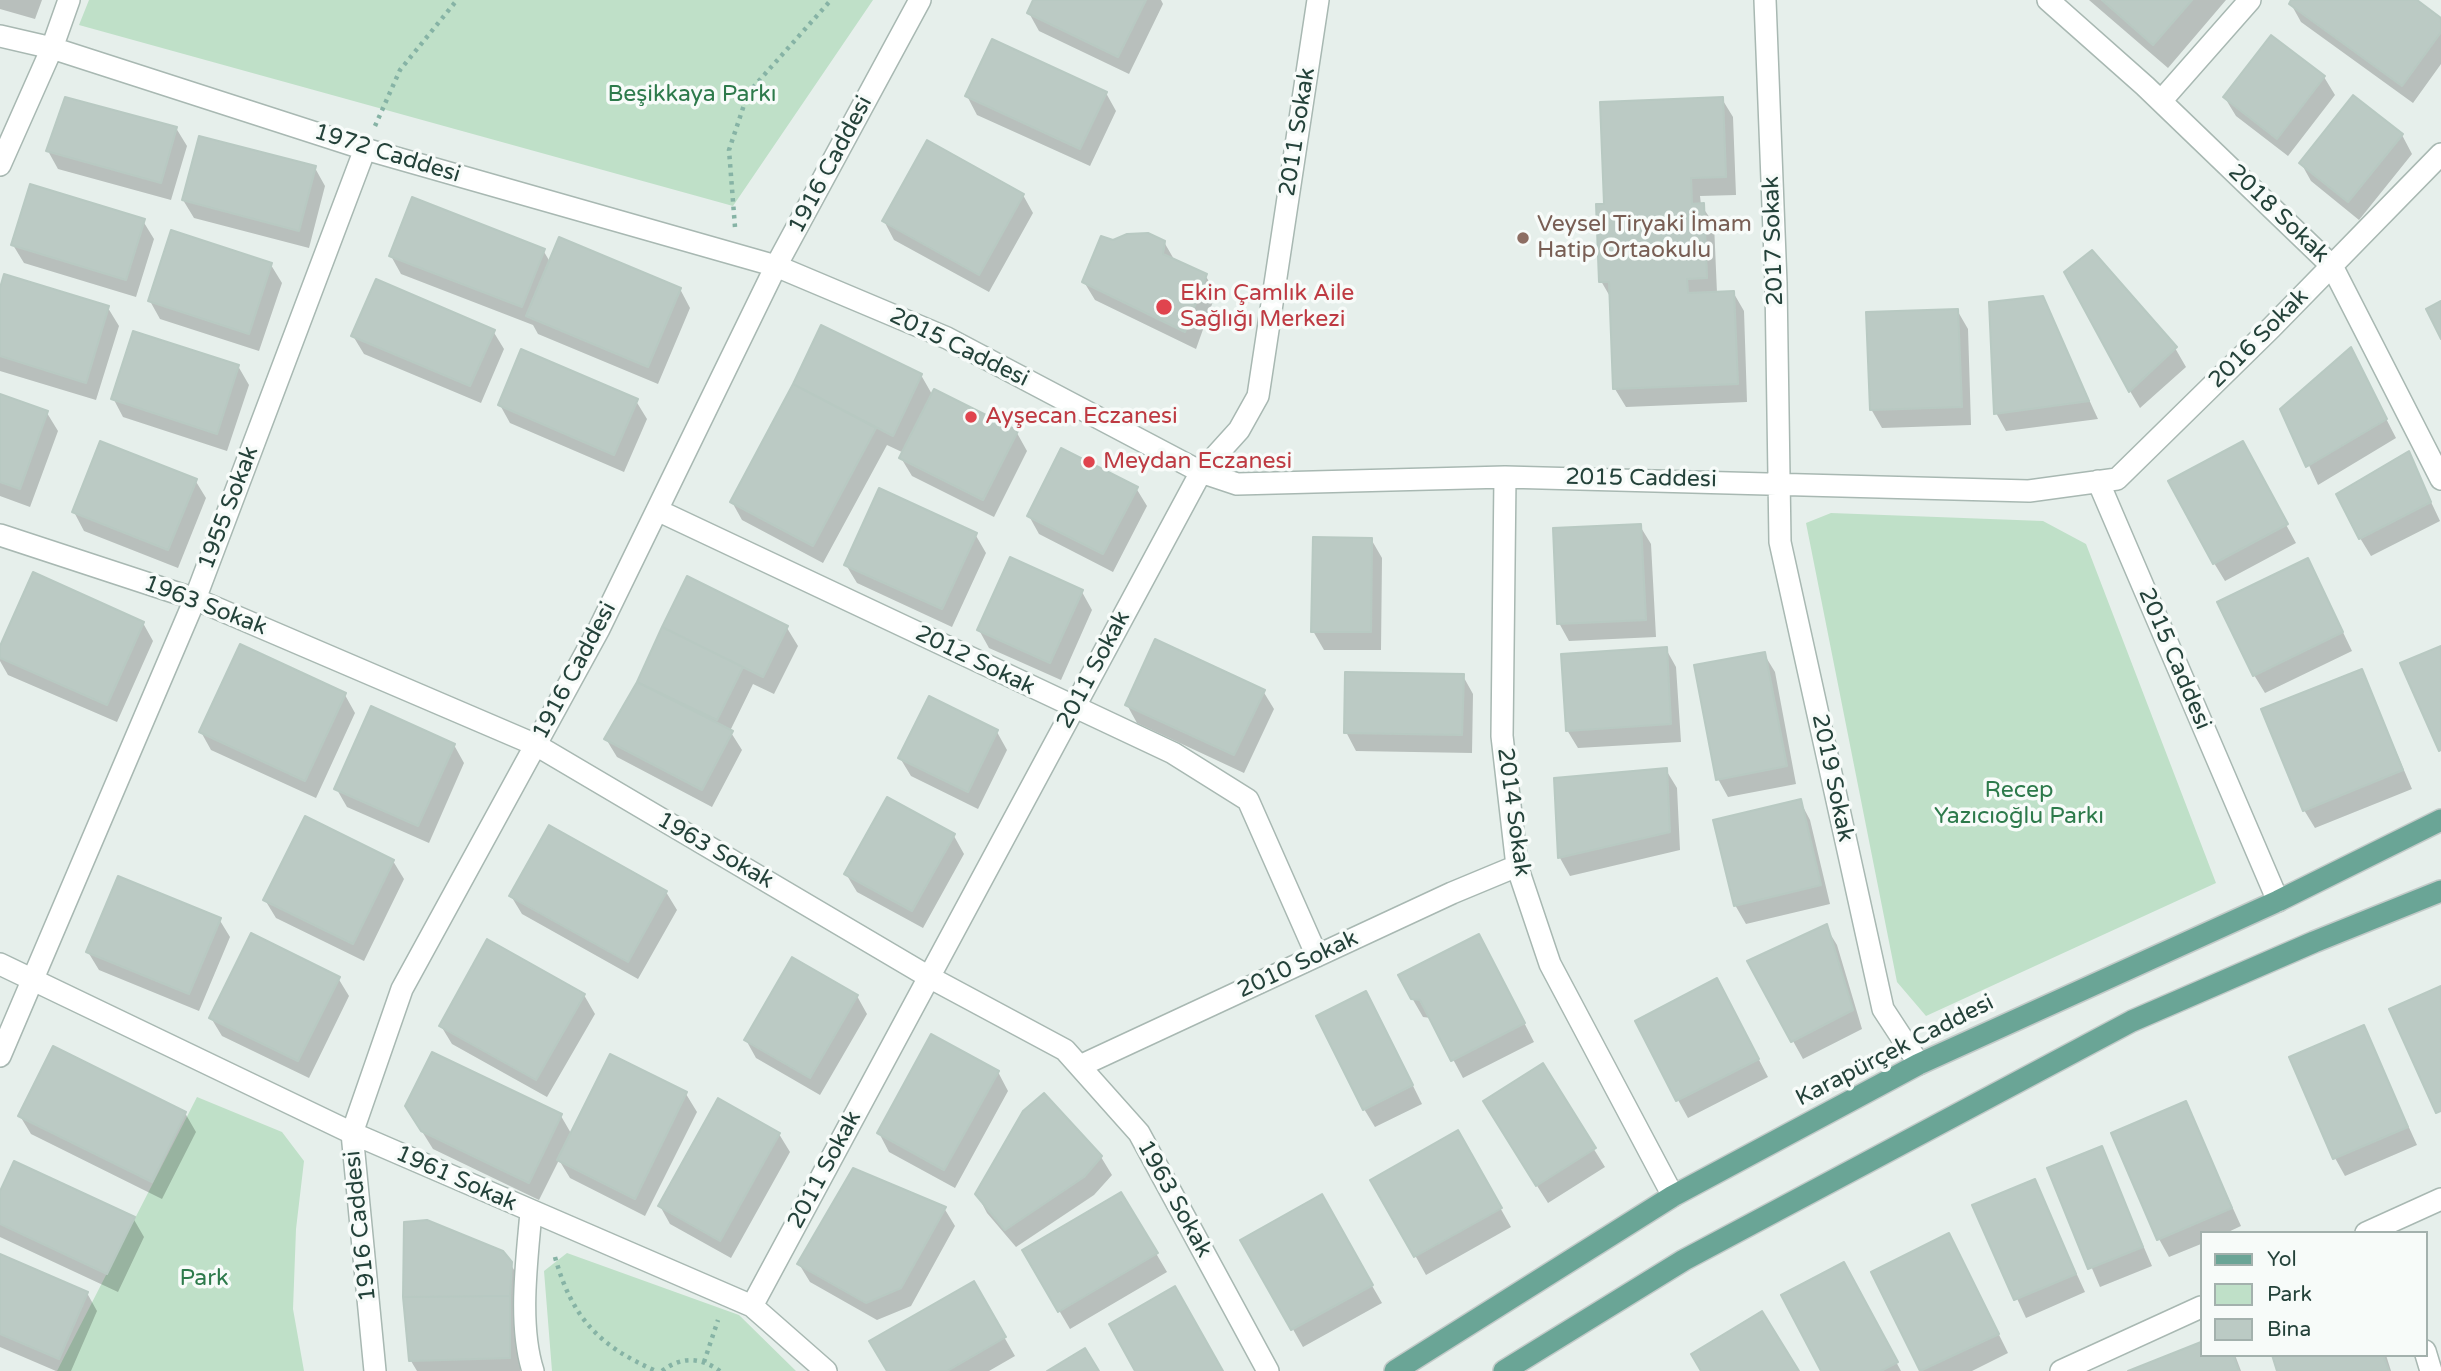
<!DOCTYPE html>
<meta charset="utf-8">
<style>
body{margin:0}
#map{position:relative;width:2441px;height:1371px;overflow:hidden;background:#e6efeb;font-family:"Varela Round",sans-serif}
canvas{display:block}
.legend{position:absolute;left:2200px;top:1231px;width:228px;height:126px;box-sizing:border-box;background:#f7fbf9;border:2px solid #a3b1ad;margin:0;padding:9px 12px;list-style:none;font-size:21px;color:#24423a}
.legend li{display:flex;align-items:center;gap:14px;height:35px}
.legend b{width:35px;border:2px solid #a3b1ad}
</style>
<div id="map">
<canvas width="2441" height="1371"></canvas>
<ul class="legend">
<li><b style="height:9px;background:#6aa596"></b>Yol</li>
<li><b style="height:19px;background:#bfe0c8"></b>Park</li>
<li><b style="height:19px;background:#bbcac4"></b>Bina</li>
</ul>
</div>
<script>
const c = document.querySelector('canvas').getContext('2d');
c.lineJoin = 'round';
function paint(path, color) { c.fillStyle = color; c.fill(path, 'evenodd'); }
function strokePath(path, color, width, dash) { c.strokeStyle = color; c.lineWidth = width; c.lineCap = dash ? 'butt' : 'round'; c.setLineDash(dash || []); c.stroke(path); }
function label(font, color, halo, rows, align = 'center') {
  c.font = font + ' "Varela Round",sans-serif'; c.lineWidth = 7; c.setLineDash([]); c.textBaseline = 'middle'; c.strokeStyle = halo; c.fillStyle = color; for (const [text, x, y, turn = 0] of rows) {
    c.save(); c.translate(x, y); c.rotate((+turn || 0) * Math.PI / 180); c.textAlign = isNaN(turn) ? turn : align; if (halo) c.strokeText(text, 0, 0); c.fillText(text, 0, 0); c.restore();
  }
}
const green = new Path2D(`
 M89,0H873L733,206L79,25Z
 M1831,513L2043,521L2086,544L2216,883L1926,1016L1897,982L1806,523Z
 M197,1097L282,1132L304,1161L296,1229L293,1309L304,1371H57Z
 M567,1253L739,1315L796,1371H552L544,1271Z`);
const shadow = new Path2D(`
 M0,0H42L35,19L0,9Z
 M1035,0H1161L1163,4L1129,74L1039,31L1029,13Z
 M2089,0H2226L2168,68Z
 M2294,0H2414L2441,20V64L2413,103L2301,22L2291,4Z
 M2324,77L2335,95L2288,156L2236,116L2225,98Z
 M1106,93L1116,111L1090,166L977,115L967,96Z
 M1722,99L1733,117L1736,195L1700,196L1701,205L1714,224L1717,293L1733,292L1744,311L1747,402L1626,407L1615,389L1612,300L1601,281L1606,206Z
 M176,128L187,146L171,200L58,169L48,151Z
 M2402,135L2412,154L2359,220L2311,181L2301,163Z
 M315,168L325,186L309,248L194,218L183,200Z
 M1023,195L1033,213L989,292L894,240L884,221Z
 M143,221L154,239L136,297L24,263L13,245Z
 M1113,242H1164L1175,261L1205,275L1216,293L1196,349L1095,300L1084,282Z
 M543,250L550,262L680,289L690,308L658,384L538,334L533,325L401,274L391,256Z
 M271,265L282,283L259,351L160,319L150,301Z
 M0,294L108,308L119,326L96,400L0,371Z
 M2042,298L2098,419L2006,431L1996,413Z
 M1957,310L1968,329L1971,425L1882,428L1871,409Z
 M822,328L921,375L933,396L1017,433L1027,451L994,517L912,476L901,458L904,453L887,445L823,563L742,520L732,502Z
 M493,331L504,349L481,403L364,354L353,336Z
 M2175,348L2186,367L2140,408L2130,391Z
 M238,366L249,385L227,451L123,417L113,398Z
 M2360,368L2396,438L2318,485L2283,409Z
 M0,396L47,413L58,431L30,507L0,496Z
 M636,401L647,419L624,472L510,423L500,405Z
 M2408,453L2440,521L2371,556L2360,538Z
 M2252,462L2296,543L2225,581L2214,563Z
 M195,480L206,498L178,568L84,531L74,512Z
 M1136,488L1147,506L1113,572L1039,534L1029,516Z
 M1640,526L1651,544L1656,637L1569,641L1559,623Z
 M975,534L986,553L952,627L857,583L846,565Z
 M1371,539L1382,558L1381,650H1324L1313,631Z
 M2317,578L2352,651L2265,693L2254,675Z
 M1082,592L1092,610L1061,680L989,648L979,630Z
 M143,623L153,641L117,722L8,675L0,661V651Z
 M787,628L798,646L774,694L753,684L730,731L742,750L712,807L617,757L606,739L638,682Z
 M1666,649L1676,667L1681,742L1578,748L1567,730Z
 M1764,654L1775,672L1796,784L1728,797L1718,779Z
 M2362,671L2412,789L2315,828L2304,810Z
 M1463,676L1473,694L1472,753L1356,751L1346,732Z
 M1263,691L1274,709L1244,773L1137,723L1127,705Z
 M345,695L355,713L316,798L211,750L201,732Z
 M997,732L1007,750L978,809L911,776L900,758Z
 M454,745L464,763L429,843L347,807L336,788Z
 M1666,770L1677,788L1680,850L1570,876L1560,858L1556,780Z
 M1800,801L1810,820L1830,904L1746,924L1735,905Z
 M954,836L964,854L923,928L857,892L846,874Z
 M393,861L404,879L364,961L276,918L265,900Z
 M666,892L677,910L638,979L522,914L511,896Z
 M219,919L230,937L199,1011L99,970L88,952Z
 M1826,927L1837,945L1862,1029L1803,1059L1749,962Z
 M1489,954L1534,1042L1463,1078L1431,1018L1423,1017L1412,998Z
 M338,978L349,996L309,1078L222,1036L211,1018Z
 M584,995L595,1014L547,1097L452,1044L441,1026Z
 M857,996L867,1014L820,1095L756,1058L746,1040Z
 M1727,999L1768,1077L1688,1118L1678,1100Z
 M1376,1011L1422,1104L1375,1127L1364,1109Z
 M2363,1027L2417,1145L2345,1176L2335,1158Z
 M1542,1066L1605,1167L1548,1203L1495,1120Z
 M998,1072L1008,1091L955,1188L889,1152L879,1133Z
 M686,1094L697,1112L645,1216L570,1178L559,1160L539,1200L433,1149L418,1125L561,1116L572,1135Z
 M2185,1103L2241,1226L2226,1233H2201V1244L2169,1257L2159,1239Z
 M185,1113L196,1132L162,1199L31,1134L20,1116Z
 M1458,1133L1511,1227L1426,1275L1373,1180Z
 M779,1134L790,1152L731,1258L670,1224L660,1206Z
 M2101,1148L2152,1266L2100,1287L2049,1169Z
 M1101,1157L1112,1175L1094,1195L1016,1247L987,1213L977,1194Z
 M2034,1181L2085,1292L2026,1318L1974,1206Z
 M1121,1194L1167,1272L1070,1329L1024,1251Z
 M0,1195L133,1218L144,1237L118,1292L0,1237Z
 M1321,1197L1382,1303L1303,1347L1243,1241Z
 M944,1208L955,1226L911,1306L877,1320L810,1282L799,1264Z
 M1959,1254L2008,1353L1972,1371H1922L1873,1273Z
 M0,1256L87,1293L97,1311L71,1371H56L0,1347Z
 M510,1263L521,1282L520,1371H417L411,1361Z
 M1853,1282L1901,1371H1823Z
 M973,1283L1015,1356L989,1371H889Z
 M2201,1344V1355H2235L2241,1371H2130Z
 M2274,1355H2386L2391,1371H2279Z`);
const building = new Path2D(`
 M1033,0H1146L1118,57L1027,13Z
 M2102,0H2192L2153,45Z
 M2291,0H2417L2441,18V32L2402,86L2289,4Z
 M2271,35L2325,76L2277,139L2223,97Z
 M992,39L1107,92L1080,149L965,96Z
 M2353,95L2403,134L2348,202L2299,163Z
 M65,97L177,127L161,183L46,151Z
 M1723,97L1726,177L1691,178L1692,204L1704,203L1707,278L1687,279L1688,293L1734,291L1738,384L1613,389L1609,282H1599L1596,204H1604L1600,102Z
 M199,136L316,166L299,231L182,200Z
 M927,140L1024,194L979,275L882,221Z
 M30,184L145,219L126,280L11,245Z
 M412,197L545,249L522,307L389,256Z
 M171,230L272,263L249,334L148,301Z
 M1148,233L1165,241L1163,254L1207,274L1185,332L1082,282L1101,236L1113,240L1127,234Z
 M559,237L681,288L648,367L526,316Z
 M2092,250L2177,347L2129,392L2064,272Z
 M4,274L109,306L86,383L0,356V288Z
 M376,279L495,330L470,386L351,336Z
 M2043,296L2089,401L1994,414L1989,302Z
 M2441,301V339L2426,309Z
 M1958,309L1962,407L1870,410L1866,312Z
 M821,325L922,374L893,436L793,384Z
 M133,331L239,365L217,434L111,399Z
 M2351,347L2387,419L2306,467L2280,409Z
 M521,349L638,399L614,455L498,405Z
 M793,384L876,428L813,546L730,502Z
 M934,389L1018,431L983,500L899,458Z
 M0,394L48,411L20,489L0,482Z
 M100,441L197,479L168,550L72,512Z
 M2243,441L2288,524L2213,564L2168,481Z
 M1061,448L1138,487L1103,554L1027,516Z
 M2409,451L2431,502L2359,539L2336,494Z
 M879,488L977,533L942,609L844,565Z
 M1641,524L1646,620L1557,624L1553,528Z
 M1313,537L1372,538L1371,632H1311Z
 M1010,557L1083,590L1050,663L977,630Z
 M2308,558L2343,632L2253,676L2217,602Z
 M33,572L144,622L107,705L0,658V646Z
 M687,576L788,626L763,677L662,627Z
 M662,627L743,667L717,720L637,682Z
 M1155,639L1265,690L1234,755L1125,705Z
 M240,644L346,693L305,781L199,732Z
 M2441,646V750L2439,751L2400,663Z
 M1667,647L1671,724L1566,731L1561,654Z
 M1765,652L1787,766L1716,780L1694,665Z
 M2362,669L2403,770L2303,811L2261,709Z
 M1345,672L1464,674L1462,735L1344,733Z
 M637,682L733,731L702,790L604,739Z
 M929,696L998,730L968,792L898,758Z
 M371,706L455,744L418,826L334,789Z
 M1667,768L1670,832L1558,858L1554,778Z
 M887,797L955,834L912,911L844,874Z
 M1801,799L1821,885L1734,906L1713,820Z
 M305,816L394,860L353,944L263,900Z
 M549,825L667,891L628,962L509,896Z
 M118,876L221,918L189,994L86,952Z
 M1827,924L1853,1010L1791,1042L1747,961Z
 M251,933L340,977L298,1061L209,1018Z
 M1479,934L1525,1023L1451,1061L1420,1000L1411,999L1398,975Z
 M487,939L585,994L536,1080L439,1026Z
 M792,957L858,995L810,1078L744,1040Z
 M1717,978L1759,1059L1676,1101L1635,1021Z
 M2441,986V1111L2436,1113L2389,1009Z
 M1366,991L1413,1085L1363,1110L1316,1016Z
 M2364,1025L2408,1127L2333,1159L2289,1057Z
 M931,1034L999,1071L944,1170L877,1133Z
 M53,1046L186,1112L152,1182L18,1116Z
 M432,1052L562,1114L529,1183L421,1131L405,1106Z
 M610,1054L687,1092L635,1199L557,1160Z
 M1543,1063L1596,1148L1536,1186L1483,1101Z
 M1044,1093L1102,1156L1084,1177L1005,1230L975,1194L1023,1111Z
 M718,1098L780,1133L720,1241L658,1206Z
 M2186,1101L2232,1208L2157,1240L2111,1133Z
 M1458,1130L1502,1208L1414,1257L1370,1180Z
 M2102,1146L2143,1247L2088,1269L2047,1168Z
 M14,1161L135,1217L107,1274L0,1224V1191Z
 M853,1168L946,1207L901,1288L866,1303L797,1264Z
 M2035,1179L2076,1274L2014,1300L1972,1205Z
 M1121,1192L1158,1253L1058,1312L1022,1250Z
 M1322,1194L1373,1285L1291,1330L1240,1240Z
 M427,1220L503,1251L512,1262L510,1296L403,1297L404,1222Z
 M1949,1233L1999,1334L1920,1371L1871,1272Z
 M0,1254L88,1292L59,1359L0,1334Z
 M1844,1262L1898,1362L1881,1371H1821L1781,1295Z
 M974,1281L1006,1337L947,1371H887L869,1341Z
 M1175,1286L1223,1371H1135L1109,1324Z
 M510,1296V1358L409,1361L403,1297Z
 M1762,1311L1799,1371H1701L1691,1354Z
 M2201,1342V1355H2233L2239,1371H2128Z
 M1085,1348L1099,1371H1047Z
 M2272,1355H2383L2389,1371H2277Z`);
const path = new Path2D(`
 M375,126L400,70L457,0
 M735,227L729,150L748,93L831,0
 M555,1257C572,1318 599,1346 656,1371
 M704,1362L718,1320
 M662,1371C682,1356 700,1357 720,1371`);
const minor = new Path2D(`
 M1765,0L1776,283L1780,542L1883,1009L1919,1064
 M2048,0L2145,86L2332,266L2441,479
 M0,36L52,48L365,149L776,266L947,338L1201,472L1237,484L1505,477L2029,491L2117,479L2271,328L2441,154
 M2161,101L2250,0
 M0,165L52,48L69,0
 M1505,477L1502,736L1517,866L1550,964L1673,1196
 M2098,481L2278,901
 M657,510L1173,753L1248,800L1317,956
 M0,535L195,599L536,745L929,977L1065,1050L1139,1133L1268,1371
 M0,964L352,1133L752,1306L826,1371
 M0,1056L195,599L365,149
 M1080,1066L1452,893L1517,866
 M531,1212C527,1260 518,1324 533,1371
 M2366,1233L2441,1199
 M752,1306L1201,472L1239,430L1258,396L1318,0
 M2425,1351L2431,1371
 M375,1371L352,1133L402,989L599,629L776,266L920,0
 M2061,1371L2201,1307`);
const major = new Path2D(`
 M1395,1371L1673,1196L1919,1064L2278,901L2441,820
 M1504,1371L1684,1260L2132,1021L2314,942L2441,891`);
const markers = [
 [1523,238,7,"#8d6e63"],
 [1164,307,9,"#e0444e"],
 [971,417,7,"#e0444e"],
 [1089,462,7,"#e0444e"]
];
const parkNames = [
 ["Beşikkaya Parkı",692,95],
 ["Recep",2019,791],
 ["Yazıcıoğlu Parkı",2019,817],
 ["Park",204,1279]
];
const streetNames = [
 ["2011 Sokak",1298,132,-81],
 ["1972 Caddesi",387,154,17],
 ["1916 Caddesi",831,165,-62],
 ["2018 Sokak",2278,214,44],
 ["2017 Sokak",1774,241,-92],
 ["2016 Sokak",2259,339,-45],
 ["2015 Caddesi",959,348,26],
 ["2015 Caddesi",1641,479,1],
 ["1955 Sokak",229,508,-69],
 ["1963 Sokak",205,606,21],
 ["2015 Caddesi",2174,659,67],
 ["2012 Sokak",975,661,26],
 ["2011 Sokak",1094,670,-62],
 ["1916 Caddesi",575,671,-62],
 ["2019 Sokak",1832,778,78],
 ["2014 Sokak",1513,812,82],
 ["1963 Sokak",715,851,30],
 ["2010 Sokak",1298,965,-25],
 ["Karapürçek Caddesi",1895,1051,-27],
 ["2011 Sokak",825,1170,-62],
 ["1961 Sokak",456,1179,24],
 ["1963 Sokak",1174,1199,61],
 ["1916 Caddesi",361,1226,-96]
];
const educationNames = [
 ["Veysel Tiryaki İmam",1537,225],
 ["Hatip Ortaokulu",1537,251]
];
const healthNames = [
 ["Ekin Çamlık Aile",1180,294],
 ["Sağlığı Merkezi",1180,320],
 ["Ayşecan Eczanesi",985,417],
 ["Meydan Eczanesi",1103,462]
];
paint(green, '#bfe0c8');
paint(shadow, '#0003');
paint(building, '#bbcac4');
strokePath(building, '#b8c9c2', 2);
strokePath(minor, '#a8b8b2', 24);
strokePath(major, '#c2cac8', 24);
strokePath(path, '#86b3a5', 4.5, [3.5, 5]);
strokePath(minor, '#fff', 21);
strokePath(major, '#6aa596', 21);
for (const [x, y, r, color] of markers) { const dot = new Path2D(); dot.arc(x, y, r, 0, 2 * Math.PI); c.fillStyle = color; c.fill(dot); strokePath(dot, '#f7fbf9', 2.5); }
label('23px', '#2d7a4b', '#f7fbf9', parkNames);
label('23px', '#24423a', '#f7fbf9', streetNames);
label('23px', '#785e54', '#f7fbf9', educationNames, 'left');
label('23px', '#be3a42', '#f7fbf9', healthNames, 'left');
</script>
